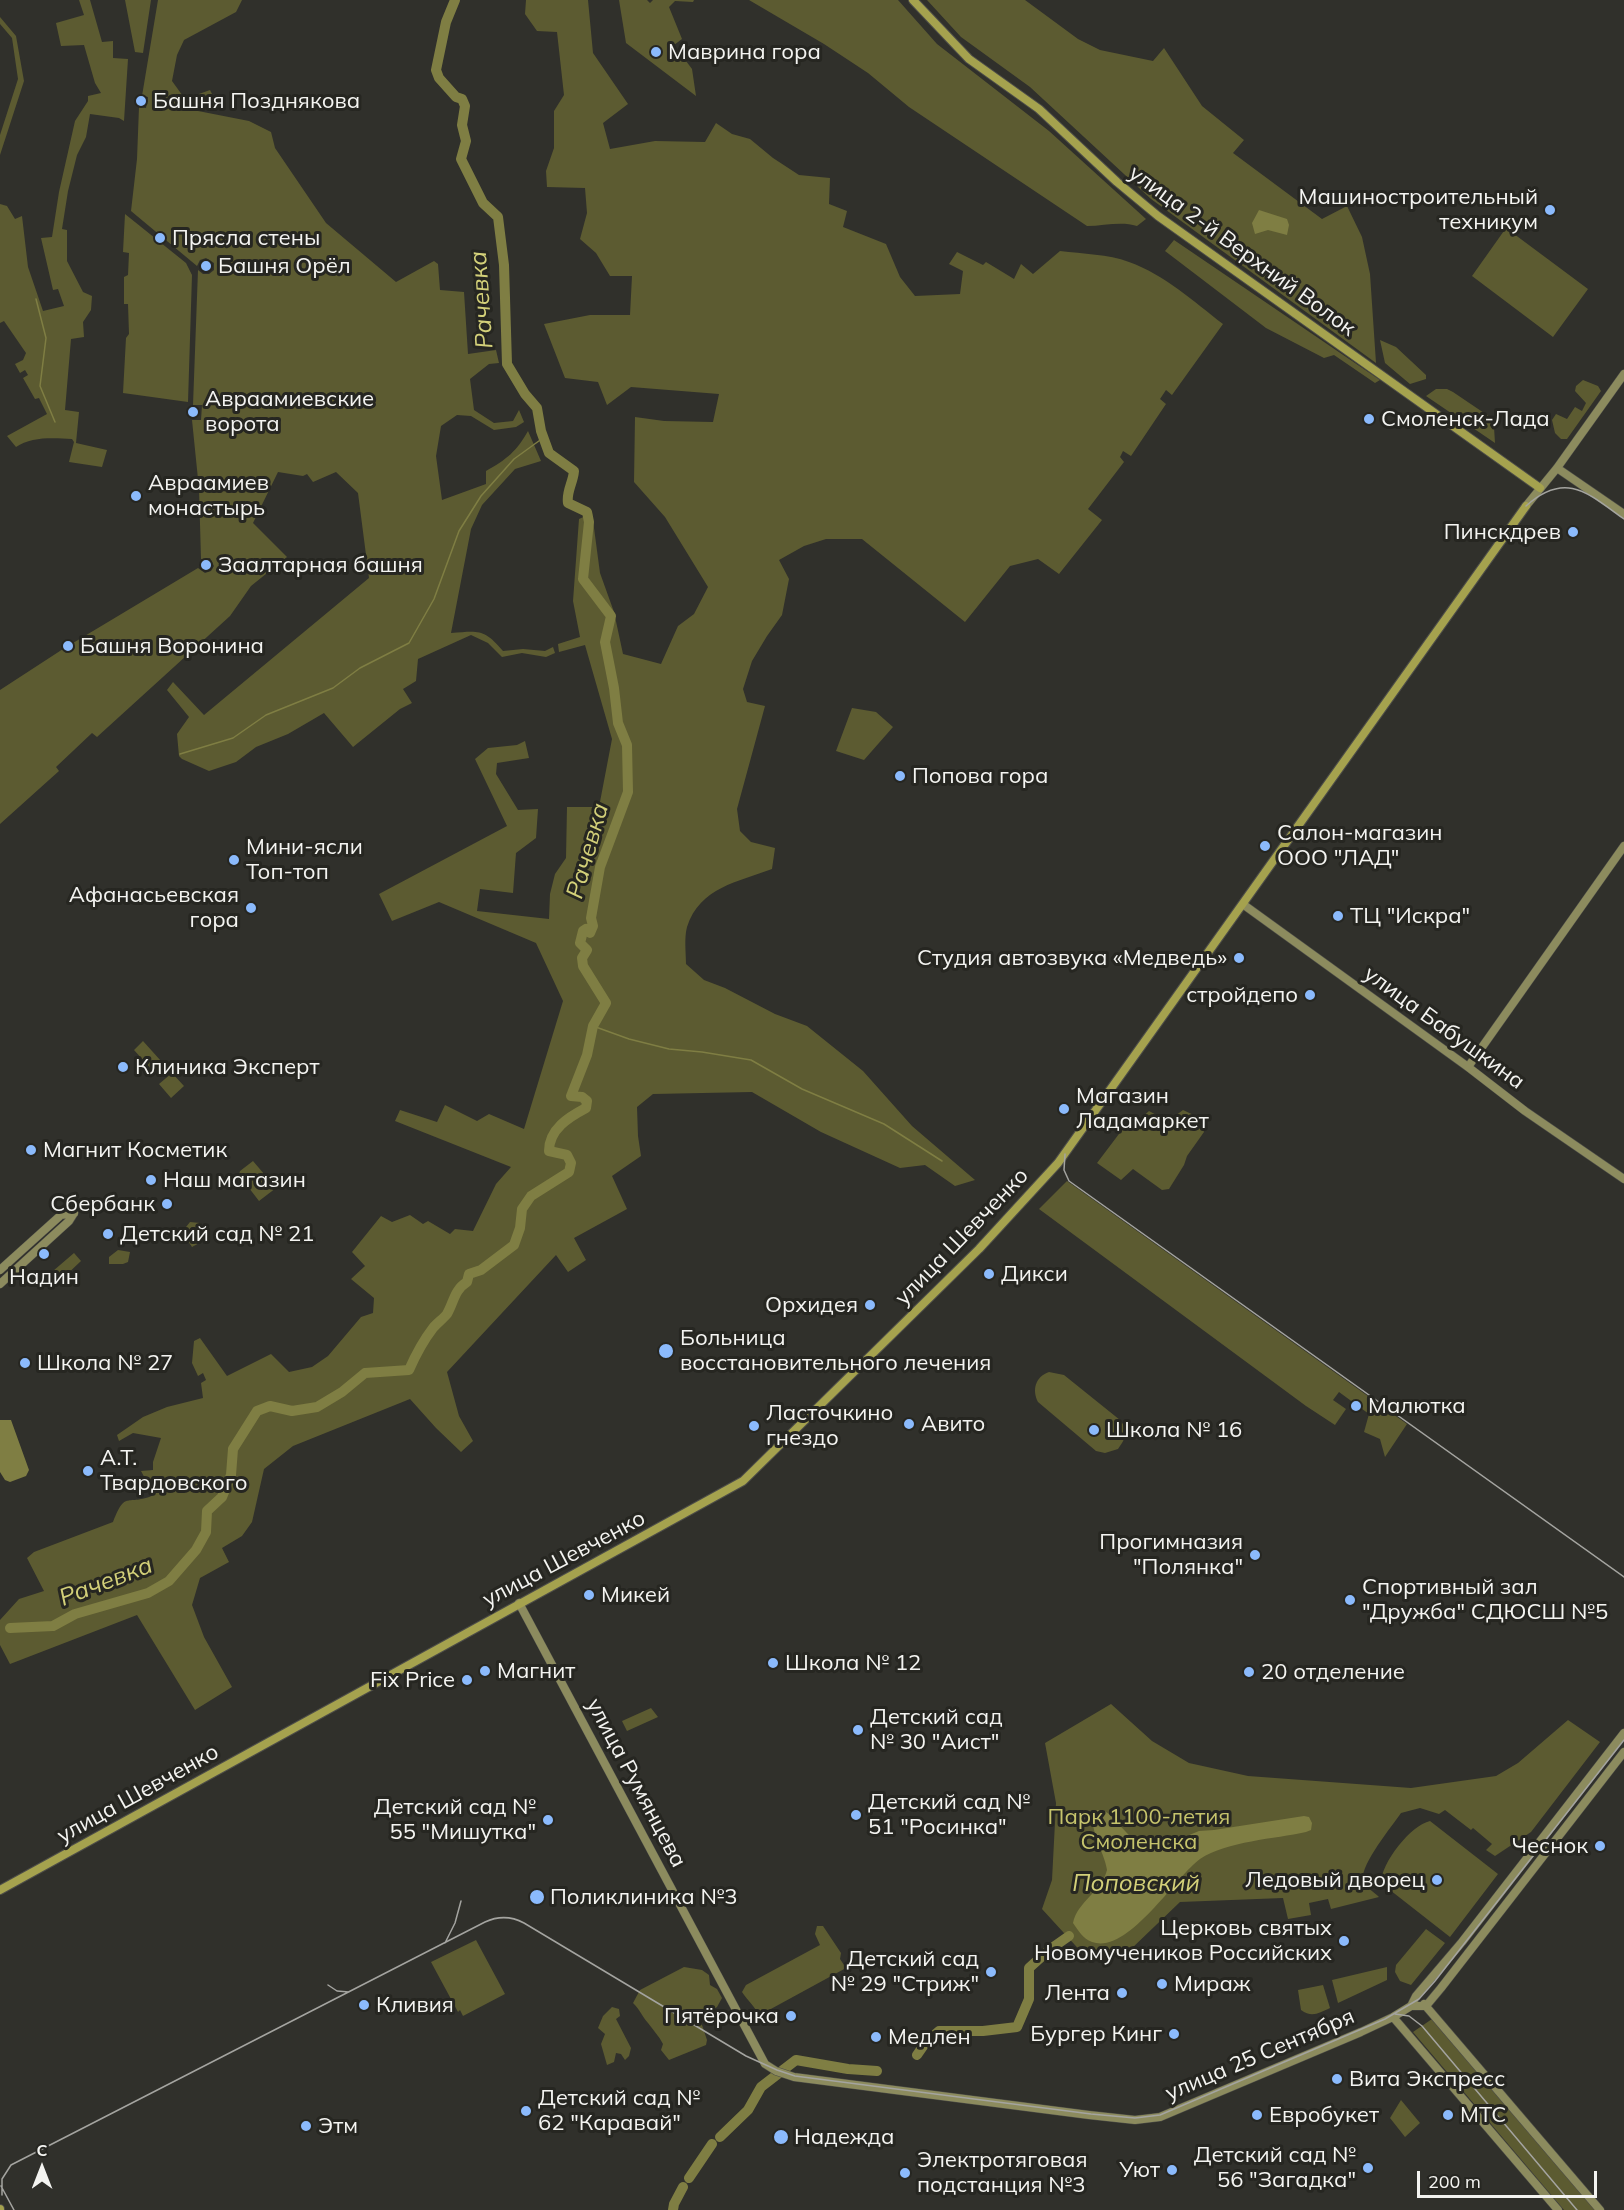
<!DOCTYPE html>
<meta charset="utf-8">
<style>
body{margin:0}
#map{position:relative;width:1624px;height:2210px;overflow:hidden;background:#30302b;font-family:Mulish,sans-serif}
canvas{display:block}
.north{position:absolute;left:12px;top:2138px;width:60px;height:60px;-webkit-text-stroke:4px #262621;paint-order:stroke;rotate:0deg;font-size:16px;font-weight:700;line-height:24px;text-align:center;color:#f4f4f1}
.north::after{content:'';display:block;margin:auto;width:21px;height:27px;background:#f4f4f1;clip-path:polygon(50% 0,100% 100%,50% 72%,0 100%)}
.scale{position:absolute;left:1417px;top:2171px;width:180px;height:27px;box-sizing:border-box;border:3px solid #f4f4f1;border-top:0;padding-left:8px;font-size:18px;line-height:21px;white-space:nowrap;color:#f4f4f1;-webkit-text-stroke:4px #262621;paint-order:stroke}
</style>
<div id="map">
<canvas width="1624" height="2210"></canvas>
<div class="north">С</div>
<div class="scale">200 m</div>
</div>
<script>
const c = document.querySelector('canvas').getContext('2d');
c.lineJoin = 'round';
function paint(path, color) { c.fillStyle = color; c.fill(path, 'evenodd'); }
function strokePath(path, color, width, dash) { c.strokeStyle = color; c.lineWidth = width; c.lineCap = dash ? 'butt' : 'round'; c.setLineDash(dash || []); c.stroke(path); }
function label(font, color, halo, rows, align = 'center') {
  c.font = font + ' Mulish,sans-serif'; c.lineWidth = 6; c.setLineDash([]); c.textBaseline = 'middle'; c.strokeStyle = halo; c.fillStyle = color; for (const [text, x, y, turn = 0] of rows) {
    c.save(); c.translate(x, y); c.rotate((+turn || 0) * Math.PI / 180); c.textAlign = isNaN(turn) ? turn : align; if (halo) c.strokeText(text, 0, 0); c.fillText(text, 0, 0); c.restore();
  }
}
const green = new Path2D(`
 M79,0H90L102,42L113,41V58L128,59L124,121L119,118L90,114L86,137L77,155L68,191L62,229L67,230V261L83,292L92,296L91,310L83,322L84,337L71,339L65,410L79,412L76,443L107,450L102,467L69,462L74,442L72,439C55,438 31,436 16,447L7,436L47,414L39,398L35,399L23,378L28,375L25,370L20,373L15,364L23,360L26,353L4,321L0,323V204L7,206L15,219L22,216L28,267L43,311L64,306L58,289L53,290L41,238L52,237L59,192L75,121L88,101V96L101,93L95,83L84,45L61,46L56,23L84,15Z
 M125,0H151L143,53L135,52Z
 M158,0H242L236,12L184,40L177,55L172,81L185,99L210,90L212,94L188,102L193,110L249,121L271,132L275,148L326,223L396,282L434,261L438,264L440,290L464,292L468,354L496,350L499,363L489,364L470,379L474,410L494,423L513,421L519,410L524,422L516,427L494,430L471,416L457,415L441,426L436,456L442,500L486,484V471C507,459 516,452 528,431L541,461L515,469L482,505L471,529L451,633C478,631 484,628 503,651L523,649L545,651L553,647L555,653L546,657L522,653L502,657L488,643L471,635L418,659L416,681L403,689L412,703L400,709L353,747L324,713L288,734L256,747L236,762L209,771L182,759L179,756L177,734L189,717L167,690L173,682L204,715L369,578L358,493L336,472L313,482L307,474L303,476L278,472L253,523L287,557L251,586L230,616L97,737L92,733L56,767L59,771L0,824V690L63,649L66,653L75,648L73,643L198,568L205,573L211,571L214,566L210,558L201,559L199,489L192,420H201L202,405H193L198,270L203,274H209L214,270V263L206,258L200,260L197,266L131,211L137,159L139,107L146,108L148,97L142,96Z
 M526,0H588L593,53L628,104L603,123L610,149L655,141L705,142L716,123L732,134L750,139L773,158L799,175L830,178L829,204L847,211L843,227L886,244L900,277L915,296L960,294L963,271L949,264L957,252L983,265L986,262L1014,279L1021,264L1033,274L1060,251C1083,254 1108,254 1129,262C1165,275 1193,301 1223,324L1172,395L1166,390L1160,399L1166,404L1131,456L1123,451L1120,457L1124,462L1088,509L1102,520L1059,574L1038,559L1010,566L965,622L862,539H826L804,546L779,560L789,579L782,615L767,636L752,661L743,689L747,702L765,706L737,809L740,831L751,842L775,848L772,869C738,882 700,887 687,927C684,938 686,953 686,964L704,980L725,988L775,1014L807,1026L863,1071L912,1126L975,1180L955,1186L925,1165L900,1168L821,1132L752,1092L653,1094L637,1107L638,1136L641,1156L612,1176L627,1209L574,1238L586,1260L568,1272L556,1255L447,1372L459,1416L473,1441L461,1452L436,1428L410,1399L293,1446L264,1469L252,1522L242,1536L222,1548L229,1562L200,1578L192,1605L204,1637L232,1687L195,1710L137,1615L10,1664L0,1645V1620L19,1599L44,1591L27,1558L34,1552L113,1522C126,1489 126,1507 154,1495L141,1471L153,1470V1462L161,1438L133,1433L119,1441L117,1435L143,1417L167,1407L203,1398L201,1383L206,1380L203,1373L198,1376L192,1363L194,1341L200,1338L227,1376L271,1354L289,1372L312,1367L328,1356L361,1317L373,1313L374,1298L351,1279L365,1266L352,1252L381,1216L392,1222L410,1215L423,1224L428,1221L450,1234L455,1229L473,1231L496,1184L511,1167L395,1121L400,1110L437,1122L445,1105L477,1121L489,1114L524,1129L563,1001L536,943L439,902L392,921L379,894L507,826L475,759L488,748L517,745L525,741L529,758L497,763L496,774L518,810L538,809L536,838L516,853L513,893L480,889L477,911L549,919L550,894L555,874L566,858L567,807H599L612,739L585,645L559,652L558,644L580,637L573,601L579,519L592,513L600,573L614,612L623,654L661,664L678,626L694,614L708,587L665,517L634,482L635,417L664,421L713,422L719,394L631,387L607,405L598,382L565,378L544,324L590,315H630L632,276H610L596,253L580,239L587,213L585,188L547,187L546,171L554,148V111L564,95L557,32L537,31L525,14Z
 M619,0H647L650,3L653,0H694L693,2L675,1L669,7L682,39L674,45L692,69L696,96L626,43Z
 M749,0H898L937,44L1049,131L1146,219L1137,226C1121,221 1104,226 1087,226L909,107L868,73L824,44Z
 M927,0H1025L1078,39L1100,50L1153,61L1164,48L1202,106L1244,140L1233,153L1322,219L1347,206L1362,237L1370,274L1376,363L1151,199L1030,87L961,37Z
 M0,17L16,36L24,81L0,155V135L18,79L12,38L0,24Z
 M125,214L186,263L192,275L188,402L123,393L126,338L129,334L128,304H124V277L128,275L129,253L123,252Z
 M1506,228L1588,289L1553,337L1472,276Z
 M1174,240L1380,380L1375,383L1334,355L1324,358L1266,328L1165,251Z
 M1380,340L1396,347L1426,375V379L1410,384L1385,363Z
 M1583,380L1598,386L1601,391L1567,439H1561L1555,433L1552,420L1556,414L1567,419L1575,407L1582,411L1586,403L1575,391L1576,386Z
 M1436,389H1447L1453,392L1490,417L1494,427L1495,443L1426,396Z
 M852,708L876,712L893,727L864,760L836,751Z
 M143,1041L161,1061L151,1069L134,1050Z
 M172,1073L184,1086L171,1098L159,1084Z
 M1183,1110L1198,1117L1204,1132L1187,1156L1184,1165L1169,1189L1162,1190L1133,1169L1121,1180L1097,1163L1125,1126L1138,1121L1149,1111L1164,1119L1166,1125L1174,1126L1175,1116Z
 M253,1161L276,1188L259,1201L239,1175L240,1171Z
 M1067,1181L1407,1424L1385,1457L1380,1439L1364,1432L1369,1414L1339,1392L1333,1400L1346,1409L1335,1425L1306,1406L1039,1209Z
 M190,1222L200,1223L207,1231L203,1241L192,1247L182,1232Z
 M118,1250L130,1252L128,1262L123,1264H109V1257Z
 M74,1253L81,1261L61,1280L53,1271Z
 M1049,1372L1064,1375L1120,1420C1129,1431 1126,1438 1118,1449L1105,1453L1096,1451L1038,1402C1032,1390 1035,1377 1049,1372Z
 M1111,1704L1152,1741L1189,1763L1248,1776L1411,1788L1496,1776L1518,1763L1568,1720L1600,1742L1531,1832L1495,1856L1486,1850L1492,1844L1473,1828L1471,1830L1445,1810L1439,1814L1420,1808L1401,1813C1392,1826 1361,1864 1363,1879C1365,1887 1374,1892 1379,1897L1331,1909L1328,1899L1309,1903L1311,1915L1288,1919L1283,1898L1180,1902L1129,1951L1085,1956L1042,1909L1052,1880L1056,1803L1045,1743Z
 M651,1708L658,1717L627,1731L622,1721Z
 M1430,1821L1498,1874L1450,1937L1381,1883C1381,1863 1411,1825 1430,1821Z
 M817,1926H823L841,1953L840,1959L846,1968L769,2010L764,2016H759C755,2006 748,2001 742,1992L746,1985L820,1945L815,1934Z
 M1426,1929L1445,1943L1411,1985L1400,1981L1395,1972L1396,1965Z
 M476,1940L505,1994L463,2016L460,2010L458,2012L431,1962Z
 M684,1967L702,1970L709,1975L710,1985L717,1989L722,1998L717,2007L700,2019L707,2040L706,2045L669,2060L661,2050L663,2044C659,2036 653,2030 648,2023C642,2016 640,2010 633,2003L640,1990Z
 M1387,1967V1980L1338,2003L1332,1980Z
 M1323,1985L1330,2008C1319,2013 1312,2018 1301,2010L1298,1990Z
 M612,2007L619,2009L620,2016L616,2019L631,2048L629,2056L625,2060L621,2054L616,2053L614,2062L607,2065L601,2044L605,2034L598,2028L603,2016Z
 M1432,2019L1595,2210H1564L1413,2032Z
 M1401,2100L1420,2123L1405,2137L1390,2118Z`);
const water = new Path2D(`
 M1259,210L1287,219L1289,225L1287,235L1268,230L1255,234L1252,223Z
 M0,1420H11L29,1470L26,1476L10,1482L5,1480L0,1472Z
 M1096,1810H1103L1109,1814L1143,1850L1148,1852L1199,1831L1214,1830L1304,1816L1309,1817L1312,1823L1311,1830L1306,1832C1275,1839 1227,1841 1200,1859C1175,1877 1128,1955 1092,1942C1083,1939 1078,1930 1073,1923C1077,1902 1102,1891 1107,1870C1105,1853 1085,1823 1096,1810Z`);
const stream = new Path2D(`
 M36,299L46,338L40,386L55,422
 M180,754L233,738L266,715L333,688L360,668L409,643L434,599L459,531L481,496L514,459L543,438
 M593,1026L629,1039L669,1049L702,1052L751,1060L802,1089L884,1124L942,1161`);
const river = new Path2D(`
 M10,1628L53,1626L75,1614L148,1593L169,1581L196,1550L206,1532L207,1511L222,1497L231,1475L233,1449L257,1411L270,1406L292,1411L317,1407L342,1392L365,1373L409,1370C416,1354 423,1341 433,1328C437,1323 443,1319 447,1314C454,1302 454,1290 467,1282L469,1274L481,1270L514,1245L520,1228L522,1209L531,1196L569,1172L571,1163L567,1155L549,1151C549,1129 569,1117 586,1108L587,1101L582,1097L571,1096L587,1055L593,1026L606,1003L583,966L582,958L587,950L580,943L583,931L586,929L590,933L593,926L591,918L600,867L628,792L627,745L618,723L614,688L605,642L611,616L583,579L589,522L587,512L568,503C566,492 573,483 574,471L549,453L541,431L537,408L525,394L507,364L504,265L498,217L483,203L461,159L466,141L462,125L465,106L462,99L456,97L439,78L436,70L446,22L455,0
 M917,2055L926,2042L939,2031H983L1017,2027L1029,1999V1968L1049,1950L1069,1936
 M720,2137L748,2110L761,2087L796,2060L848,2069L877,2071
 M689,2178L712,2144
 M673,2210L674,2204L683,2187`);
const secondary = new Path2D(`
 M1557,468L1624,514
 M1526,506L1557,468L1624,374
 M1244,905L1468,1067L1525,1111L1624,1179
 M1468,1067L1624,846
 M0,1270L61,1215L74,1213
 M0,1284L69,1221L74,1213
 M519,1603L765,2064L776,2071L794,2077L1089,2115L1135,2120L1160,2117L1361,2032L1393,2017L1411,2006L1416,1996L1462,1942L1624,1733
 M1424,2004L1600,2210
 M1411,2006H1426L1441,1988L1624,1752
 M1393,2017L1558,2210`);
const primary = new Path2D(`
 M913,0L969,59L1039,109L1117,182L1158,216L1540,488
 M0,1890L743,1481L979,1249L1058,1163L1526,506
 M0,2209V2210`);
const tram = new Path2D(`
 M1526,506C1566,470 1589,494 1624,519
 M1065,1154L1064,1170L1069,1181L1624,1577
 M445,1943L455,1923L461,1901
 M328,1985L337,1991L349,1992
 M1395,2014L1409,2016L1422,2026L1577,2210
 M1,2186L14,2210
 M2,2195V2179L11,2165L485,1922C498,1916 511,1916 524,1923L746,2056L777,2070L795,2076L1091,2114L1135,2118L1160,2115L1385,2019L1419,1999L1435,1981L1624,1740`);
const markers = [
 [656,52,6,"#8bbafc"],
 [141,101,6,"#8bbafc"],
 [1550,210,6,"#8bbafc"],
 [160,238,6,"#8bbafc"],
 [206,266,6,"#8bbafc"],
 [193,412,6,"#8bbafc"],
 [1369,419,6,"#8bbafc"],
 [136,496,6,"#8bbafc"],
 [1573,532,6,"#8bbafc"],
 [206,565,6,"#8bbafc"],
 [68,646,6,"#8bbafc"],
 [900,776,6,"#8bbafc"],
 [1265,846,6,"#8bbafc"],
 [234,860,6,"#8bbafc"],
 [251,908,6,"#8bbafc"],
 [1338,916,6,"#8bbafc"],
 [1239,958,6,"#8bbafc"],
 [1310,995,6,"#8bbafc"],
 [123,1067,6,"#8bbafc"],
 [1064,1109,6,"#8bbafc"],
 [31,1150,6,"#8bbafc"],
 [151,1180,6,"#8bbafc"],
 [167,1204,6,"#8bbafc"],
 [108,1234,6,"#8bbafc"],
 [44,1254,6,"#8bbafc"],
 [989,1274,6,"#8bbafc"],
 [870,1305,6,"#8bbafc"],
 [666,1351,8,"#8bbafc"],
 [25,1363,6,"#8bbafc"],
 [1356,1406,6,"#8bbafc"],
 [909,1424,6,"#8bbafc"],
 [754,1426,6,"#8bbafc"],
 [1094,1430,6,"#8bbafc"],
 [88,1471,6,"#8bbafc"],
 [1255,1555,6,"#8bbafc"],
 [589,1595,6,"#8bbafc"],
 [1350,1600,6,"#8bbafc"],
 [773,1663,6,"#8bbafc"],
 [485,1671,6,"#8bbafc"],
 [1249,1672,6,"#8bbafc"],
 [467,1680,6,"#8bbafc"],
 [858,1730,6,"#8bbafc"],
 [856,1815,6,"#8bbafc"],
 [548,1820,6,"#8bbafc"],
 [1600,1846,6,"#8bbafc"],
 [1437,1880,6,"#8bbafc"],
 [537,1897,8,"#8bbafc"],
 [1344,1941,6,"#8bbafc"],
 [991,1972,6,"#8bbafc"],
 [1162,1984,6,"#8bbafc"],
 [1122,1993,6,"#8bbafc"],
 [364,2005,6,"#8bbafc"],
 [791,2016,6,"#8bbafc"],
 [1174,2034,6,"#8bbafc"],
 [876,2037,6,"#8bbafc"],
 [1337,2079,6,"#8bbafc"],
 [526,2111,6,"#8bbafc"],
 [1257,2115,6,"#8bbafc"],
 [1448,2115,6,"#8bbafc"],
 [306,2126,6,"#8bbafc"],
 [781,2137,8,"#8bbafc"],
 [1368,2168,6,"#8bbafc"],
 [1172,2170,6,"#8bbafc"],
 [905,2173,6,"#8bbafc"]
];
const poiNames = [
 ["Маврина гора",668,52],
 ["Башня Позднякова",153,101],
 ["Машиностроительный",1538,197,"right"],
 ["техникум",1538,222,"right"],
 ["Прясла стены",172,238],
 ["Башня Орёл",218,266],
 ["Авраамиевские",205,399],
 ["ворота",205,424],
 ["Смоленск-Лада",1381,419],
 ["Авраамиев",148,483],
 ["монастырь",148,508],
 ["Пинскдрев",1561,532,"right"],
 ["Заалтарная башня",218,565],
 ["Башня Воронина",80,646],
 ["Попова гора",912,776],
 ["Салон-магазин",1277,833],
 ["ООО \"ЛАД\"",1277,858],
 ["Мини-ясли",246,847],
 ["Топ-топ",246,872],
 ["Афанасьевская",239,895,"right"],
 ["гора",239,920,"right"],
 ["ТЦ \"Искра\"",1350,916],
 ["Студия автозвука «Медведь»",1227,958,"right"],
 ["стройдепо",1298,995,"right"],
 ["Клиника Эксперт",135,1067],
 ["Магазин",1076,1096],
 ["Ладамаркет",1076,1121],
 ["Магнит Косметик",43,1150],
 ["Наш магазин",163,1180],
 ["Сбербанк",155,1204,"right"],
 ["Детский сад № 21",120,1234],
 ["Дикси",1001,1274],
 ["Надин",44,1277,"center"],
 ["Орхидея",858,1305,"right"],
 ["Больница",680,1338],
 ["восстановительного лечения",680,1363],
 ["Школа № 27",37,1363],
 ["Малютка",1368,1406],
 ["Ласточкино",766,1413],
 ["гнездо",766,1438],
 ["Авито",921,1424],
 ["Школа № 16",1106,1430],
 ["А.Т.",100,1458],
 ["Твардовского",100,1483],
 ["Прогимназия",1243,1542,"right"],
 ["\"Полянка\"",1243,1567,"right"],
 ["Спортивный зал",1362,1587],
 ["\"Дружба\" СДЮСШ №5",1362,1612],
 ["Микей",601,1595],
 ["Школа № 12",785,1663],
 ["Магнит",497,1671],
 ["20 отделение",1261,1672],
 ["Fix Price",455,1680,"right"],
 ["Детский сад",870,1717],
 ["№ 30 \"Аист\"",870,1742],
 ["Детский сад №",868,1802],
 ["51 \"Росинка\"",868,1827],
 ["Детский сад №",536,1807,"right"],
 ["55 \"Мишутка\"",536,1832,"right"],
 ["Чеснок",1588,1846,"right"],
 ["Ледовый дворец",1425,1880,"right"],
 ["Поликлиника №3",550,1897],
 ["Церковь святых",1332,1928,"right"],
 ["Новомучеников Российских",1332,1953,"right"],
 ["Детский сад",979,1959,"right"],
 ["№ 29 \"Стриж\"",979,1984,"right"],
 ["Мираж",1174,1984],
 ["Лента",1110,1993,"right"],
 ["Кливия",376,2005],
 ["Пятёрочка",779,2016,"right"],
 ["Бургер Кинг",1162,2034,"right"],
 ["Медлен",888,2037],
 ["Вита Экспресс",1349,2079],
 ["Детский сад №",538,2098],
 ["62 \"Каравай\"",538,2123],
 ["Евробукет",1269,2115],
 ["МТС",1460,2115],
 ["Этм",318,2126],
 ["Надежда",794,2137],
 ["Детский сад №",1356,2155,"right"],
 ["56 \"Загадка\"",1356,2180,"right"],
 ["Электротяговая",917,2160],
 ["подстанция №3",917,2185],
 ["Уют",1160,2170,"right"]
];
const streetNames = [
 ["улица 2-й Верхний Волок",1242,251,36],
 ["улица Бабушкина",1444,1028,36],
 ["улица Шевченко",962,1237,-46],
 ["улица Шевченко",564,1559,-28],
 ["улица Румянцева",636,1783,62],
 ["улица Шевченко",138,1794,-29],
 ["улица 25 Сентября",1260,2055,-23]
];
const parkNames = [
 ["Парк 1100-летия",1139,1817],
 ["Смоленска",1139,1842]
];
const waterNames = [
 ["Рачевка",482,300,-94],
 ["Рачевка",588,851,-74],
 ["Рачевка",106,1582,-21],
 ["Поповский",1136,1884]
];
paint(green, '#5c5b31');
paint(water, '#7f7e43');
strokePath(stream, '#7f7e43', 1.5);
strokePath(river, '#7f7e43', 10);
strokePath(secondary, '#4d4d48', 9);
strokePath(primary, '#4d4d48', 10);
strokePath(secondary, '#8c8b5e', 8);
strokePath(primary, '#a5a24e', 8);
strokePath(tram, '#a4a4a0', 1.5);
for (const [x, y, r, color] of markers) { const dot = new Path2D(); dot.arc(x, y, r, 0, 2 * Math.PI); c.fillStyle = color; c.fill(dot); strokePath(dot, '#262621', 2); }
label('22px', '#f4f4f1', '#262621', poiNames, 'left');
label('22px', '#f4f4f1', '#262621', streetNames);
label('22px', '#c6c46c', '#262621', parkNames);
label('italic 24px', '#d3d079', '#262621', waterNames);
</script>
